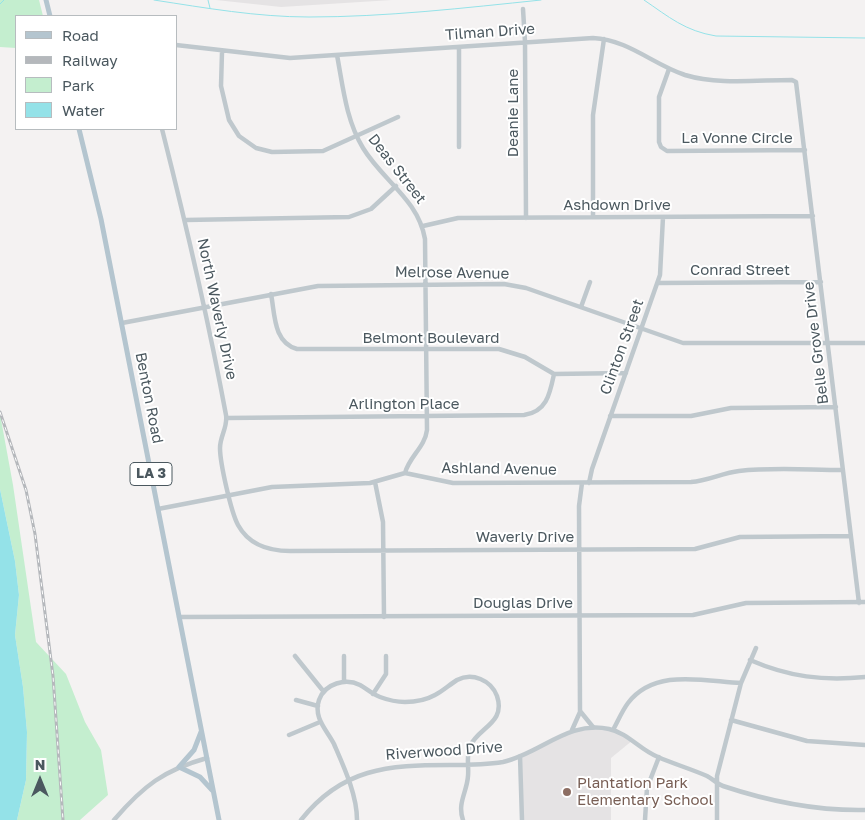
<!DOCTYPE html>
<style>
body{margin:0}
#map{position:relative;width:865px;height:820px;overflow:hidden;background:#f4f2f2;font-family:"Golos Text",sans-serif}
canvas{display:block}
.legend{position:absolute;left:15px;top:15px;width:162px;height:115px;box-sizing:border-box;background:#fff;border:1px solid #b7bcbf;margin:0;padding:6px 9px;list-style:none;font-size:15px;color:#4b585f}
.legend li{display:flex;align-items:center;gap:10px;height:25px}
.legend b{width:25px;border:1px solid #b7bcbf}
.north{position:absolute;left:15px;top:755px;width:50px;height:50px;-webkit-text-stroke:4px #fff;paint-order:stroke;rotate:0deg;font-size:14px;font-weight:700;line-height:20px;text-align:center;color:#4b585f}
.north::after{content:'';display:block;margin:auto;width:18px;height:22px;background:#4b585f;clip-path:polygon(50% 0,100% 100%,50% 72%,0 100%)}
</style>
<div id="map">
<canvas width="865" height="820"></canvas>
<ul class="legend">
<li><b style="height:6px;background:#b4c5cf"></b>Road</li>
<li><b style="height:6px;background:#b5b8bc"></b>Railway</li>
<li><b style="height:14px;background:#c4eecf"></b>Park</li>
<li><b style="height:14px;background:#94e2e8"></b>Water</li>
</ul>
<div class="north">N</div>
</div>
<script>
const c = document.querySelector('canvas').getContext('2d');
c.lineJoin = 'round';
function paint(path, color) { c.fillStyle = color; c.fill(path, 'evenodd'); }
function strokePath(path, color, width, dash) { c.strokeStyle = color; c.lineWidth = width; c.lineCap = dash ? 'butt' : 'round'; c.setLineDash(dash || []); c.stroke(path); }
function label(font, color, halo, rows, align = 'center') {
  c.font = font + ' "Golos Text",sans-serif'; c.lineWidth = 4; c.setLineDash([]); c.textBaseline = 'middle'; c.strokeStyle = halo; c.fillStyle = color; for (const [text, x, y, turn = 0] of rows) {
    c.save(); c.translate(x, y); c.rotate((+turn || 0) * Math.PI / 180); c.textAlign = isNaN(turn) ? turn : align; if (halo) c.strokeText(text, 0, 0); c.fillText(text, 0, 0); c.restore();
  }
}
const education = new Path2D(`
 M216,0H392L281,7Z
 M603,728L633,740L611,758V820H522L520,756L567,732Z`);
const green = new Path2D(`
 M0,0H39L43,16H16V48L0,47Z
 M0,414L13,485L36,642L66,674L85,722L101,750L108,795L80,820H17L26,780L27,732L23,687L15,635L19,595L15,561L0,489Z`);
const water = new Path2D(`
 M0,489L15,561L19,595L15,635L23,687L27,732L26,780L17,820H0Z`);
const stream = new Path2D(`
 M154,0C206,8 257,17 309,17C386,17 464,8 541,0
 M208,0L210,8
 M644,0C669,17 685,31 716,36L865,38
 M0,4L4,0`);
const minor = new Path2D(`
 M523,9L525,42L526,218
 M176,45L290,58L593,38C629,40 652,64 685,75C718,85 757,80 792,80L796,82L859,603
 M459,47V147
 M222,52L221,86L229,120L239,136L256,148L272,152L323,151L398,117
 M337,55C343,87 346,120 363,148C383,181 418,199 425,239L427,430C425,447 409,457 405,473
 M669,69L659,97V142L661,147L667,151L805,150
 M162,129C186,224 208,318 226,415C228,427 220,436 220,448C220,463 231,512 238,525C249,545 269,551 290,551L695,549L740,537L851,536
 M593,217V115L604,39
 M186,220L349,217L371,209L396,186
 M423,226L458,218L813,216
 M658,283L821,282
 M271,294C275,314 273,342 297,349H499L525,357L554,374L626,373
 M581,307L590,282
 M122,323L318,286L504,284L526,288L683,343H865
 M610,416H691L731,408L836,407
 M227,418L524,415C547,412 550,393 554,374
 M375,482L383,522L384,617
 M582,483L579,506L580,711L593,727
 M589,483L592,469L660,275L663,217
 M158,509L272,487L370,483L405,473L453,483L691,482C708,481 722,473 739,471C773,467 809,470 843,470
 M179,617L693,615L746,603L865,602
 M295,656L324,692
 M344,656V682
 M750,660C789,677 823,681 865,677
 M373,694L386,674V656
 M296,700L318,706
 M731,720L807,741L865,745
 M572,730L580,712
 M613,730C618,721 622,711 628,703C655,668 703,681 741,683
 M289,735L320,722
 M520,756L522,820
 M114,820C143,786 164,770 207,758
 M301,820C342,768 388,765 450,765C467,765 485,765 503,762C540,754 568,720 609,729C628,733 640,750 658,757C674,764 691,769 707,776C713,779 717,784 723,786C768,801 818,811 865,810
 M357,820C357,795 344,767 334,744C327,730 313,718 319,700C325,683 346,678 360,685C367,689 372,694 380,697C388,700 397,702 405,702C415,702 426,700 435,695C443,691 449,685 457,680C472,672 491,680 497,696C506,723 479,727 470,746C466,755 469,766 468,776C467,792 457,803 463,820
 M645,820L647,788L659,757
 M717,820V776L741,683L756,648`);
const major = new Path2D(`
 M46,0L50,16
 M79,129L101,219L219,820
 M201,732L194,750L179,767L200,777L212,790`);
const rail = new Path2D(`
 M0,412L26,490L35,534L53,676L63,820`);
const markers = [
 [567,792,5,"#8d6e63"]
];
const shields = [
 [151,474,42]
];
const shieldNames = [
 ["LA 3",151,474]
];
const streetNames = [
 ["Tilman Drive",490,32,-4],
 ["Deanie Lane",513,113,-90],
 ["La Vonne Circle",737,138],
 ["Deas Street",397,169,52],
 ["Ashdown Drive",617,205],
 ["Conrad Street",740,270],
 ["Melrose Avenue",452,273,1],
 ["North Waverly Drive",217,309,78],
 ["Belmont Boulevard",431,338],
 ["Belle Grove Drive",816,343,-97],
 ["Clinton Street",622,347,-70],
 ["Benton Road",149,398,79],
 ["Arlington Place",404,404],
 ["Ashland Avenue",499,469,1],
 ["Waverly Drive",525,537],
 ["Douglas Drive",523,603],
 ["Riverwood Drive",444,751,-4]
];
const educationNames = [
 ["Plantation Park",577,783],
 ["Elementary School",577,800]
];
paint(education, '#e5e3e4');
paint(green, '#c4eecf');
paint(water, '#94e2e8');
strokePath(stream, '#94e2e8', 1);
strokePath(minor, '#bfc8cd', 4.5);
strokePath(major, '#b4c5cf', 5);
strokePath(rail, '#b5b8bc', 3);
strokePath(rail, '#fff', 1, [4]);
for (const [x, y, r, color] of markers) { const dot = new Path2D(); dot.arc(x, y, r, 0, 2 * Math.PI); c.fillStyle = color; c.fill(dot); strokePath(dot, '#fff', 2); }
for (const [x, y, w] of shields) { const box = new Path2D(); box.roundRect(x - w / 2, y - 11.5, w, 23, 4); c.fillStyle = '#fff'; c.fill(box); strokePath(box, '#4b585f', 1); }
label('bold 14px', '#4b585f', null, shieldNames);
label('15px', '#4b585f', '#fff', streetNames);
label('15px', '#785e54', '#fff', educationNames, 'left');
</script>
